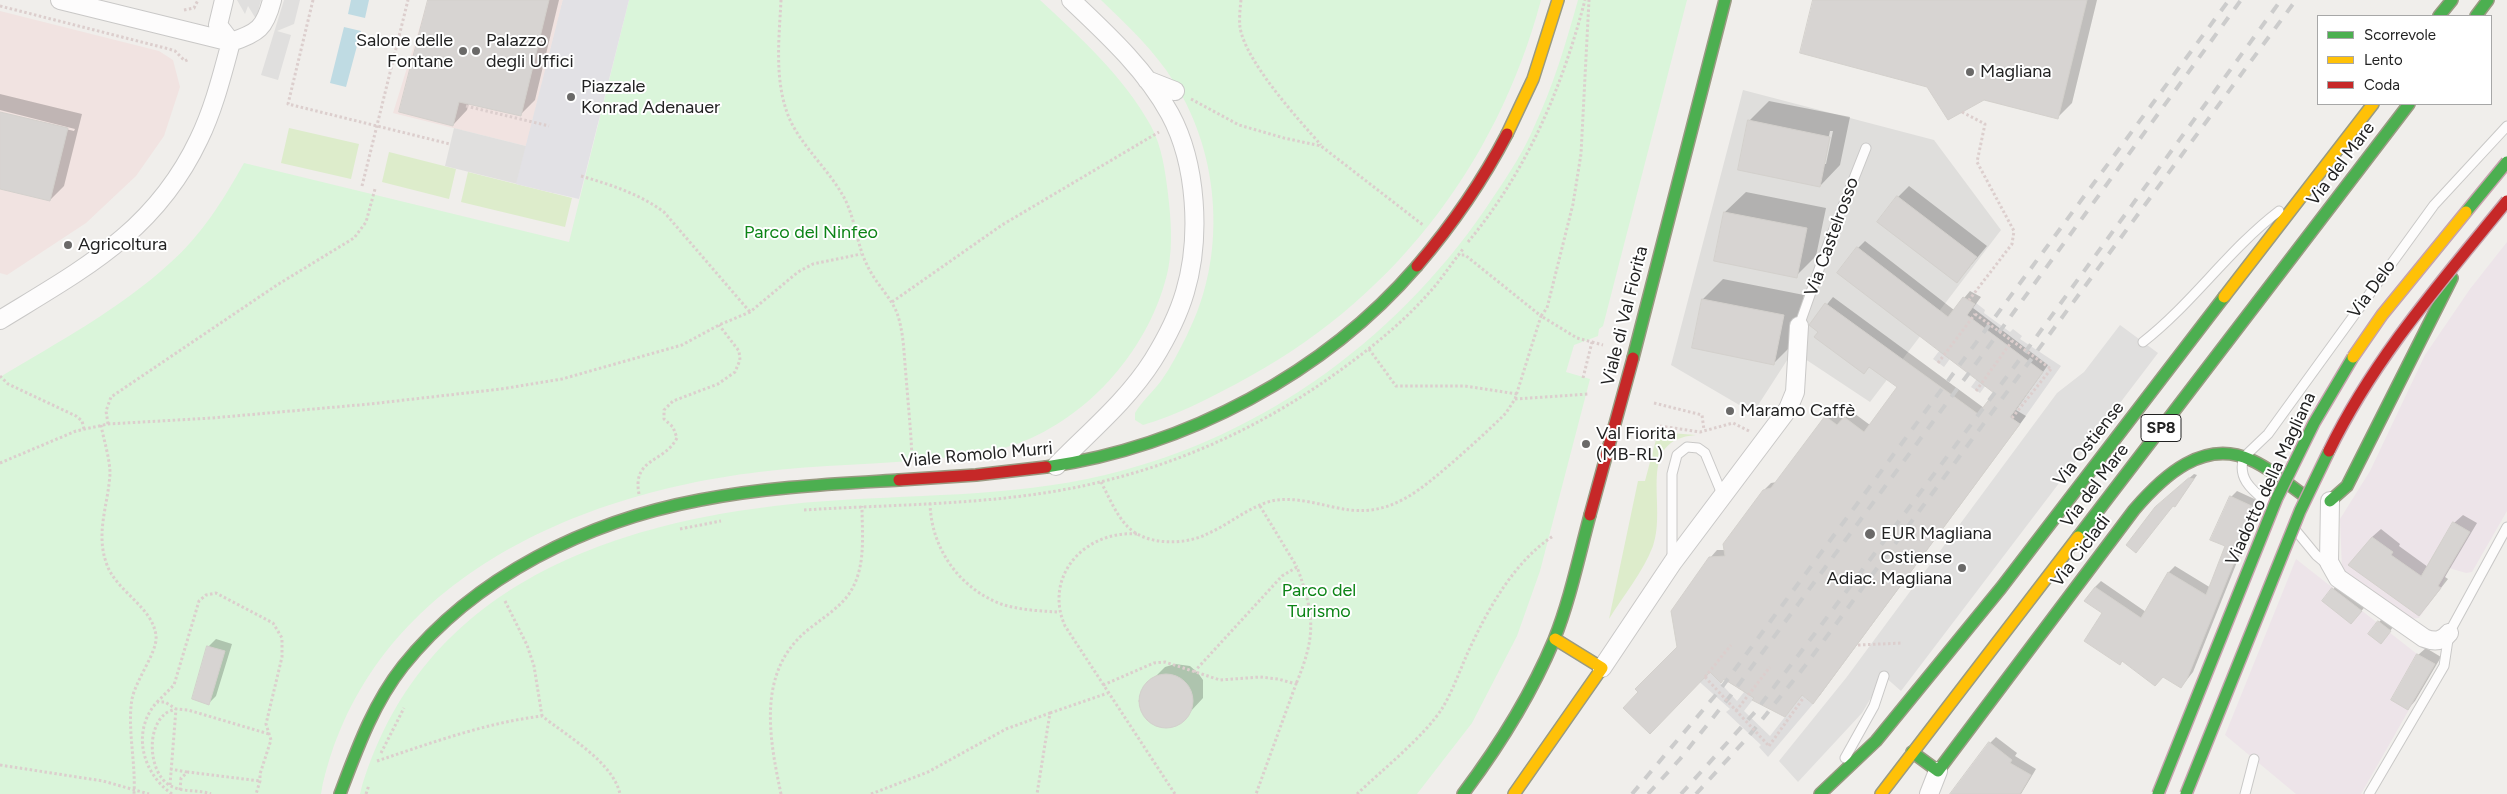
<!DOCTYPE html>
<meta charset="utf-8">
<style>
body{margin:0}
#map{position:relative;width:2507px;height:794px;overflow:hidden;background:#f0eeeb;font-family:Figtree,sans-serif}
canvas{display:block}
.legend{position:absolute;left:2317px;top:15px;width:175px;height:90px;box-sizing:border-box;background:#fff;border:1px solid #a7a7a7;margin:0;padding:6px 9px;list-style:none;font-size:15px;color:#222}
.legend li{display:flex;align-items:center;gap:10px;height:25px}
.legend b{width:25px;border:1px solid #a7a7a7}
</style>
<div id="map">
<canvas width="2507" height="794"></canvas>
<ul class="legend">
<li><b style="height:6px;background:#4caf50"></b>Scorrevole</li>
<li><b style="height:6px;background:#ffc107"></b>Lento</li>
<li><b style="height:6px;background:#c62828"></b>Coda</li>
</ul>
</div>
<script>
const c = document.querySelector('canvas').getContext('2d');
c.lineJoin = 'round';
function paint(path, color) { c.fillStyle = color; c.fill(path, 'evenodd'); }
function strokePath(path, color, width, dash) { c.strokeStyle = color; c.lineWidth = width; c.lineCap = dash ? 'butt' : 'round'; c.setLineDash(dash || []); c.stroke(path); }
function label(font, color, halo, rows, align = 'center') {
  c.font = font + ' Figtree,sans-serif'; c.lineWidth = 4; c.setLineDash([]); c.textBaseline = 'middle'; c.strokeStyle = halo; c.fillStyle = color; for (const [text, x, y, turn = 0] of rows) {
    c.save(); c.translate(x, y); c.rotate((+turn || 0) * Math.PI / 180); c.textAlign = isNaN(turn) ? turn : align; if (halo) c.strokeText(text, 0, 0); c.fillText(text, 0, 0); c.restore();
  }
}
const residential = new Path2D(`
 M1743,90L1934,140L2001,230L1870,402L1793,351L1753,413L1671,365Z`);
const commercial = new Path2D(`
 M428,0H563L526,146L393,113Z
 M0,11L159,51L173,60L180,87L164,136L136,176L86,223L7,275L0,273Z`);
const industrial = new Path2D(`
 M2507,242V511L2472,572L2466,573L2449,568L2441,588L2419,618L2406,620L2342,570L2340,519L2370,471L2425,355L2470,289Z
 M2296,559L2417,654L2435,664L2361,794H2296L2225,735Z`);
const grass = new Path2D(`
 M289,128L359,144L351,179L281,163Z
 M389,152L456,169L449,199L382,182Z
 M468,172L572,198L565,227L461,202Z
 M1658,432L1696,435C1634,440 1668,504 1653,546C1643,572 1623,596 1609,619L1638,481H1645Z`);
const park = new Path2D(`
 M629,0H1040C1080,37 1124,77 1151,126C1162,147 1165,170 1168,194C1171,219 1173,245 1168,270C1151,347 1090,417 1017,444C993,452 966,456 941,458C881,465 820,464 759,472C568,495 363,587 321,794H0V377C58,342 120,309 170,263C201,236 224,199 244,163L569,242Z
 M1101,0H1541C1496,168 1389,304 1236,384C1205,400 1175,416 1143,425L1135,420V413C1141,402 1153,392 1161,381C1171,367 1179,351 1187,335C1227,257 1221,156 1174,82C1155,51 1127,25 1101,0Z
 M1578,0H1687L1603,326L1599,329L1598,336L1574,345L1566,372L1590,379L1540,571L1517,636L1472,723L1417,794H360C419,584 616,519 813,502C910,494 1009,498 1105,475C1266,437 1405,333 1494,196C1509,174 1524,151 1534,127C1553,87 1566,43 1578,0Z`);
const parking = new Path2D(`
 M237,0H261L256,19L248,6L245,14Z
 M284,0H300L294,24L277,31L291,35L278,80L261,75Z
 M563,0H622L554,193L445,166L454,128L526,146Z
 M2120,325L2158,353L1901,691L1884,676L1862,713L1798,782L1779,761L1846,678L2057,393L2084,372Z`);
const plaza = new Path2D(`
 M563,0H629L579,199L516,184Z`);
const water = new Path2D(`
 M351,0H369L365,18L348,14Z
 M344,27L361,31L346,87L330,83Z`);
const pier = new Path2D(`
 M1976,303L1985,310L1984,313L2010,332L2013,329L2022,336L2020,339L2061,366L2020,424L2010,417L2012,350L1980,393L1971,387L2003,343L1976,323L1944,367L1933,359Z
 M1735,648L1714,676L1737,701L1766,664L1775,671L1744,711L1770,736L1802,695L1813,704L1768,757L1759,747L1761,745L1726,712L1730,709L1694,677Z`);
const shadow = new Path2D(`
 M430,0H559L535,100L520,115L469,103L467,110L453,125Z
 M1814,0H2097L2072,103L2057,118L1928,86Z
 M0,94L82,114L64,186L50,200L0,188V113L74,131L75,129L0,110Z
 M1769,101L1850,117L1840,165L1820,186L1749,121ZM1830,131H1833L1826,164H1823Z
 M1909,186L1987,246L1957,282L1898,197Z
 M1746,192L1826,208L1816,256L1796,276L1716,260L1725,212Z
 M1865,241L1954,310L1970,291L1981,297L1973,308L2048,365L2016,410L2026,416L1820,695L1813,702L1803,694L1785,716L1710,671L1678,648L1710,558L1717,550H1725L1764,490L1771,483L1777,482L1826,417L1833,410L1845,418L1851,411L1870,425L1898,387L1870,366L1864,372L1811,324L1833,297L1984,408L1995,393L1858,248Z
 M1723,279L1804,295L1794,343L1774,363L1693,347L1703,299Z
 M2194,474L2197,475L2175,506L2167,497Z
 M2237,491L2261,502L2193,672L2181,687L2164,676L2103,613L2095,587L2101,581L2146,612L2169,572L2175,566L2211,588L2227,546L2231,497Z
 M2463,515L2477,523L2445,577L2448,579L2427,606L2372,537L2381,529L2400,544L2399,546L2428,567L2454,523Z
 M2340,581L2368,603L2358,615L2324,601Z
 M2382,619L2393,627L2384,639L2379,622Z
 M216,639L232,644L216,696L209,703L208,647Z
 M2426,648L2441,657L2415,701L2408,709L2418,655Z
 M1175,664L1190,666L1198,673L1203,680V698L1179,724L1171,727H1159L1150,722L1144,715L1140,706L1143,689L1165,667Z
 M1996,737L2017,753L2015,756L2036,769L2021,794H1962L1990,743Z`);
const building = new Path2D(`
 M428,0H549L521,116L459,102L453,126L399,112Z
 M1813,0H2087L2058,119L1984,100L1948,120L1927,87L1800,53Z
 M0,112L68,128L50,201L0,189Z
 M1748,120L1830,137L1820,187L1738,170Z
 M1897,196L1977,257L1957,283L1877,222Z
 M1724,212L1807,228L1797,278L1714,261Z
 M1857,247L1948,317L1963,297L1975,304L1967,315L2043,372L2010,417L2020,424L1813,704L1802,695L1785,717L1752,700L1754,698L1724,679L1721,683L1710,672L1650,734L1623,708L1638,692L1635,689L1677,647L1671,611L1709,557L1725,556L1723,544L1763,490L1771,488L1825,416L1837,425L1844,417L1864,432L1897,387L1869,367L1864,374L1814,337L1818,332L1809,325L1825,303L1978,414L1994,393L1837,273Z
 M1702,299L1784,315L1774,365L1692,348Z
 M2189,478L2194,479L2175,507L2173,506L2136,553L2126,545L2155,507Z
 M2230,496L2256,508L2187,679L2181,688L2163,677L2155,686L2122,661L2120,665L2084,641L2102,613L2084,601L2095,587L2141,618L2168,572L2206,595L2225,546L2210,540Z
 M2453,522L2470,532L2438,586L2441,588L2419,616L2348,565L2372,537L2393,552L2391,555L2421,576Z
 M2332,588L2362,611L2351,624L2322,601Z
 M2378,621L2391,631L2381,644L2368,634Z
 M207,646L225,651L209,705L192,699Z
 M2417,654L2435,664L2408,710L2391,700Z
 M1139 701a27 27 0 1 1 54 0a27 27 0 1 1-54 0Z
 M1989,742L2012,760L2010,763L2031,775L2020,794H1950Z`);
const path = new Path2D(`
 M313,0L288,104L450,144
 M781,0C779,41 773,88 793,126C807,151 828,170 842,194C855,215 856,243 867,265C875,283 893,299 898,316C904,335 904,356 906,376C908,403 911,431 912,459
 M1241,0C1240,9 1239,19 1240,27C1245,61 1298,119 1321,145
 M0,6L169,49L175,51L185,61L189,59
 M184,10L194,8L198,0
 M1191,99L1239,125L1284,138L1321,146L1423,225
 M466,106L549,126
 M1962,112L1985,124L1977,162L2014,231L2012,244L1969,300
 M581,176C611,185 638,193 664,212L750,312
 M362,186L408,0
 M1468,242C1527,171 1562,88 1585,0
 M892,302L1002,225L1159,132
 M1592,342L1603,345
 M1369,349L1396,386H1465L1517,394
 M1938,363L1975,314
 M0,376L8,384L76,416L82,421L84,429
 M1583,378L1592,342L1577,338L1541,316L1547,308L1573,204L1581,154L1589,0
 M1976,391L2012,341
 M1515,399L1589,394
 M1654,403L1702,415L1704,430
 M2012,418L2051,369
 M108,424L106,411L111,397L277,285L354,238L366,222L375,189
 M101,425C104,441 110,459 110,474C108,506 95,533 107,565C117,592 153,607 156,636C158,651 136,679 132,699C127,728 136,763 134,794
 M1660,426L1700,432L1733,423L1751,432
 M0,463L76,431L108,424L212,418L370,404L501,389L562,379L682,345L719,325L750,312L798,272L813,264L861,254
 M1101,482C1109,497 1116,515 1128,527C1147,546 1185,545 1207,534C1228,525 1246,509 1268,502C1293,494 1325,507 1350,510C1394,515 1422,488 1453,462C1471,446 1489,430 1506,413L1515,399L1541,316L1465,255H1458
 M639,494C632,458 664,463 677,438L673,427L664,419V410L673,401L718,384L735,372L740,360L739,351L719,325
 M930,503C931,548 959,588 1001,604C1019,610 1040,611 1059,612
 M1260,506L1297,567
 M804,510C883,505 965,505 1044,493C1155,476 1256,433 1346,366C1376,344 1404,321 1428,294C1441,280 1451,264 1463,249
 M680,529L721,521
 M1137,534C1085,530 1043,576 1065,626L1175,794
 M505,601L527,645L534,666L542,716
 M1858,645L1903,643
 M1194,672L1282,576L1297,567C1315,616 1316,636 1296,684
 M1705,677L1731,645
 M1103,685L1154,663L1165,662L1220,680L1260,677L1278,679L1296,684L1256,794
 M157,702L174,685L199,601L206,595L216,593L273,623L282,638V657L266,724L271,740L260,774V781L256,794
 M1736,711L1770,667
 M1050,713L1108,693
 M1769,746L1804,697
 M381,753L404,708
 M377,761C431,743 485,723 542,716C567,736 613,762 620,794
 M0,765L103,781L149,794
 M170,769L187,772
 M170,785L176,709L188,710L269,734
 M180,790L181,778L188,772L260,781
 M172,794C142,773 131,731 157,702H165L176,709C172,710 167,712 165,714C146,729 149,772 169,785C182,793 197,789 211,794
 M366,794L369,785
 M781,794C770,741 757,677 802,635C817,621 842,608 852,589C866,564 862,534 862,506
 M871,794L928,772L1006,729L1050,713L1037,794
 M1357,794C1381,771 1426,735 1443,707C1453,690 1460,670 1468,652C1488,609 1513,563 1553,536`);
const lane = new Path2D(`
 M1799,326L1828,244L1866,148
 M2143,342C2193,303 2228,250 2279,211
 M2270,505C2255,492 2236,480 2244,457L2268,434L2434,205L2507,126
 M2297,532L2316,555L2329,566
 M1672,559V474L1677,455L1687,447L1698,448L1705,453L1722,494
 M1845,758L1874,706L1884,676
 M2245,794L2254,759
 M2369,794L2444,666L2449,633L2507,527`);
const street = new Path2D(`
 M60,0L231,42
 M224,0L218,25L231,42
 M231,42C258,33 265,28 272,0
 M1147,80L1175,91
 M0,320C83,269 155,232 199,139C214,108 222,75 231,42
 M1056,466C1089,432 1127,401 1153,360C1166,339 1178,316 1185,292C1201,238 1197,164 1170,114C1146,70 1107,34 1071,0
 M2330,501L2329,562L2338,578L2424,638C2434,642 2442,642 2449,633
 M1602,668L1673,562L1788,409L1795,392L1799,326
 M1929,794L1938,771`);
const fast = new Path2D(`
 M2439,16L2452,0
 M2476,16L2488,0
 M1633,358L1725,0
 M1046,467C1186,447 1325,373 1417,266
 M2330,501L2347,486L2452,278
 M2078,537L2409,104
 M1912,752L1938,771L2134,510C2163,476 2204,438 2251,460C2270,468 2285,482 2302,494
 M340,794C357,749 373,704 403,666C475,576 588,521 700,500C766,487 833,484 899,480
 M1463,794C1499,746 1531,695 1554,640C1570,600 1579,556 1590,515
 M1820,794L1876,741L2001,588L2224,297`);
const slow = new Path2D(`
 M1507,134L1533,79L1558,0
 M2224,297L2373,104
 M1514,794L1602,668L1555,639
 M1881,794L2078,537`);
const jam = new Path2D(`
 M1417,266C1452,225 1482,182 1507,134
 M899,480L976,475L1046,467
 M1590,515L1633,358`);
const rail = new Path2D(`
 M1632,794L1719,691L2229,0
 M1648,794L1680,759L1731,695L2000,331L2241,0
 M1681,794L1755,712L1816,632L2026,351L2281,0
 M1696,794L1748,737L1805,666L2296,0`);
const pathBridge = new Path2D(`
 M1975,314L2051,369
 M1705,677L1769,746`);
const fastBridge = new Path2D(`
 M2466,212L2507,162
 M2158,794L2277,498L2314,423L2353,357
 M2186,794L2300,511L2329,451`);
const slowBridge = new Path2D(`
 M2353,357L2382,315L2466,212`);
const jamBridge = new Path2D(`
 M2329,451C2374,358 2442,281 2507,201`);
const markers = [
 [463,51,5,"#6a6968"],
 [476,51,5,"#6a6968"],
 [1970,72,5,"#6a6968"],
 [571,97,5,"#6a6968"],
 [68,245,5,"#6a6968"],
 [1730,411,5,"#6a6968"],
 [1586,444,5,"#6a6968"],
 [1870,534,6,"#6a6968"],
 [1962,568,5,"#6a6968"]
];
const shields = [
 [2161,428,40]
];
const shieldNames = [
 ["SP8",2161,428]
];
const poiNames = [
 ["Salone delle",453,41,"right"],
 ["Fontane",453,62,"right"],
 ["Palazzo",486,41],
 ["degli Uffici",486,62],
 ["Magliana",1980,72],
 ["Piazzale",581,87],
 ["Konrad Adenauer",581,108],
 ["Agricoltura",78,245],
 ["Maramo Caffè",1740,411],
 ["Val Fiorita",1596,434],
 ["(MB-RL)",1596,455],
 ["EUR Magliana",1881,534],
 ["Ostiense",1952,558,"right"],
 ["Adiac. Magliana",1952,579,"right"]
];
const streetNames = [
 ["Via del Mare",2341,164,-53],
 ["Via Castelrosso",1832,237,-70],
 ["Via Delo",2372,289,-54],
 ["Viale di Val Fiorita",1625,316,-76],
 ["Via Ostiense",2089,444,-52],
 ["Viale Romolo Murri",977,455,-5],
 ["Viadotto della Magliana",2271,479,-65],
 ["Via del Mare",2095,486,-53],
 ["Via Cicladi",2081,551,-53]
];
const parkNames = [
 ["Parco del Ninfeo",811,233],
 ["Parco del",1319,591],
 ["Turismo",1319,612]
];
paint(residential, '#dfdedc');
paint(commercial, '#f1e3e1');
paint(industrial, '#ede4e9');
paint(grass, '#ddeccb');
paint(park, '#daf5da');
paint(parking, '#e0dfde');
paint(plaza, '#e2e1e5');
paint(water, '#bfdbe3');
paint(pier, '#dedddd');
paint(shadow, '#0003');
paint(building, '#d7d4d2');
strokePath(building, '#d3d0cc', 1);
strokePath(lane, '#c9c8c7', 11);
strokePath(street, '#c9c8c7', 20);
strokePath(fast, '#999a82', 14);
strokePath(slow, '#999a82', 14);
strokePath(jam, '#999a82', 14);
strokePath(path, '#dccecd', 3, [2.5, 2.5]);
strokePath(lane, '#fdfcfc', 9);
strokePath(street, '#fdfcfc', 18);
strokePath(fast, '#4caf50', 11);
strokePath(slow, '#ffc107', 11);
strokePath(jam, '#c62828', 11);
strokePath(rail, '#ccc', 4, [10, 10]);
strokePath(fastBridge, '#c5a2ac', 14, []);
strokePath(slowBridge, '#c5a2ac', 14, []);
strokePath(jamBridge, '#c5a2ac', 14, []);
strokePath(pathBridge, '#dccecd', 3, [2.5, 2.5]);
strokePath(fastBridge, '#4caf50', 11);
strokePath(slowBridge, '#ffc107', 11);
strokePath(jamBridge, '#c62828', 11);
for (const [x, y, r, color] of markers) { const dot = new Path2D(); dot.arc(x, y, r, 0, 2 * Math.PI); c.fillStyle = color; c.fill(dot); strokePath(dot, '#fff', 2); }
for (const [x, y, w] of shields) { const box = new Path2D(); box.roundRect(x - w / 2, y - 13.5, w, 27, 4); c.fillStyle = '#fff'; c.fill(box); strokePath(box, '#222', 1); }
label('bold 16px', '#222', null, shieldNames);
label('18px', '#222', '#fff', poiNames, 'left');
label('18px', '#222', '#fff', streetNames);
label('18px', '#0c8416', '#fff', parkNames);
</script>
